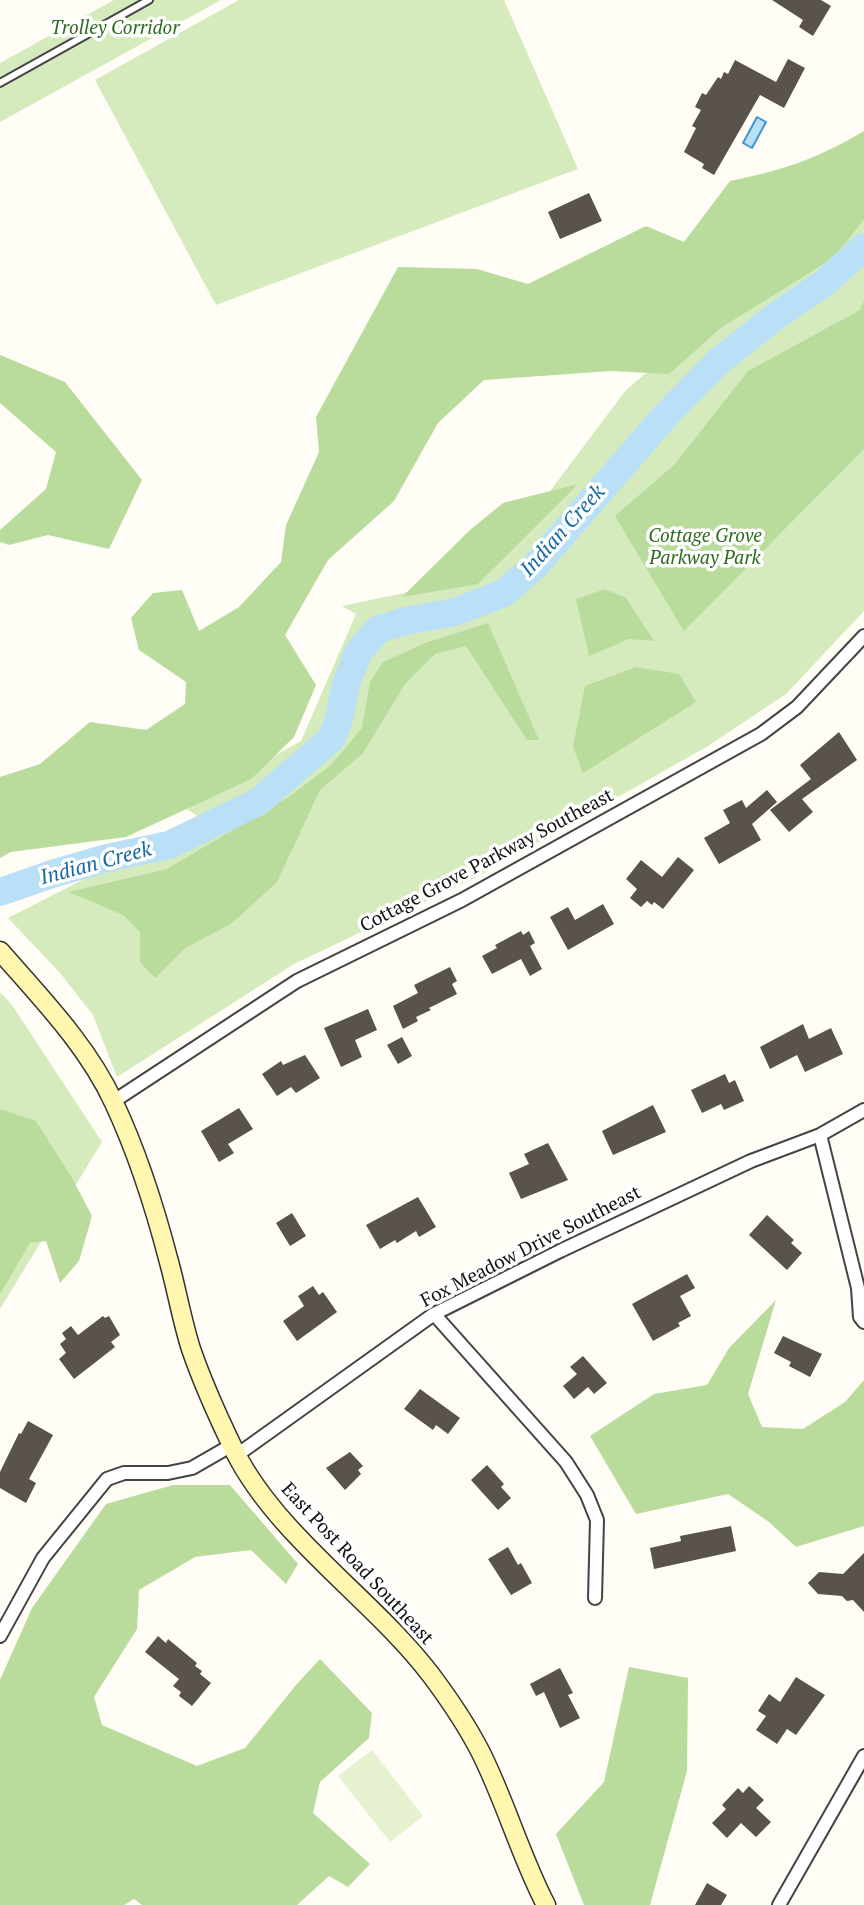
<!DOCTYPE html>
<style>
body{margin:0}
canvas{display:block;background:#fffdf5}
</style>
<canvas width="864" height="1905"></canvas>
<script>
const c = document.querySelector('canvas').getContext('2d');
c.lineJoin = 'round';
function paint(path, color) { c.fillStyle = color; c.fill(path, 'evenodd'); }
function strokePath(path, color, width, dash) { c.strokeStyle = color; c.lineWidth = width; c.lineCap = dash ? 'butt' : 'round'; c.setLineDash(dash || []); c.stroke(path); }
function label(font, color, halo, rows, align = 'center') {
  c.font = font + ' "PT Serif",serif'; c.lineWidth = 7; c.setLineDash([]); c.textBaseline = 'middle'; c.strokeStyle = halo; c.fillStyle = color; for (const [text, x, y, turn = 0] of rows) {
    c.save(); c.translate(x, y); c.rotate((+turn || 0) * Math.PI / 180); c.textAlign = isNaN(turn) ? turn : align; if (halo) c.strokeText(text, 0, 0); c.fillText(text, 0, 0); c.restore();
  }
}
const green = new Path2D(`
 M114,0H221L0,122V63Z
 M239,0H504L578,169L216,305L95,80Z
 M864,202V611L786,694L708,746L475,878L294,964L117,1077L93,1015L60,973L8,918L202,819L183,807L301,741L356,614L342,606L486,576L626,390L805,239Z
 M0,992L12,1005L102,1142L0,1309Z`);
const forest = new Path2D(`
 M864,131V219L835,257L722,327L669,374L611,371L484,380L438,423L394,501L328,560L285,635L316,685L294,737L251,779L126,837L11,852L0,858V777L40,764L90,722L146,730L185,704L186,682L139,650L131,618L153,593L182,590L199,631L239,607L281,562L286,525L319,452L316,417L398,267L477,269L528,284L646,226L684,242L730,181C783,170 817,159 864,131Z
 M864,301V449L684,631L615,516L675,464L748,371L860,310Z
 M0,355L65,382L142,480L109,549L48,535L9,545L0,542V530L46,489L56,452L0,403Z
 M578,484L478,584L402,597L470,530L503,503Z
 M605,589L626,598L654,641L629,639L589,656L576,599Z
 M488,623L539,740H527L466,646L435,654L405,684L363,753L320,790L277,882L231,924L185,948L155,978L140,962V932L123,915L69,892L167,869L290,796L331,765L362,728L370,682L383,662L428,642Z
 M636,667L679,674L696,702L583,773L573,747L585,686Z
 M0,1109L36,1121L72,1178L92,1216L79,1261L60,1283L46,1241L30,1243L0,1294Z
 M776,1300L748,1394L762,1427L803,1429L845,1402L864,1380V1526L796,1547L769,1522L728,1494L636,1514L590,1436L654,1394L707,1385L729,1348Z
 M173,1485H230L298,1564L286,1584L251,1550L195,1557L139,1590L137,1629L94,1697L102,1725L197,1766L245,1748L296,1685L320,1659L372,1713L369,1738L320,1782L313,1813L370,1864L348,1887L329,1876L297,1905H142L134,1899L124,1905H0V1680L32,1608L106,1504Z
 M629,1667L688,1678L687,1771L650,1905H584L556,1834L604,1782Z`);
const pitch = new Path2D(`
 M372,1750L423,1816L390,1842L338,1776Z`);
const water = new Path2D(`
 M757,117L766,122L752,148L743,143Z`);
const river = new Path2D(`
 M0,892L55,873L107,858L169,845L258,802L331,739L339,719L346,684L358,653L377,630L405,621L455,612L504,593L536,565L666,415L719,361L776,316L824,283L864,247`);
const building = new Path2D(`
 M772,0H821L831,6L813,36L799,27L803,20Z
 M788,59L805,68L784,108L760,95L714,175L702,168L704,164L684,152L696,128L692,126L701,110L695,107L702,93L706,95L718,77L721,79L724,72L728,74L735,60L776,82Z
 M589,193L602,221L560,239L548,212Z
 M839,732L857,760L802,799L813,812L789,832L770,810L811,779L800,765Z
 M767,790L777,802L752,824L761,840L719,864L704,838L730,823L723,810L742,800L746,808Z
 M678,857L694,870L663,909L654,902L652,905L647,901L641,907L630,898L637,889L626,879L641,860L662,877Z
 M603,904L614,924L568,950L550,917L568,907L575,920Z
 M521,931L523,935L529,931L535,943L530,946L542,969L530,976L521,959L492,974L482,956L497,948L495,945Z
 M450,967L457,981L452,984L457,994L429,1008L431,1010L416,1017L418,1021L403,1029L393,1006L418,993L414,985Z
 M368,1009L377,1030L355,1040L362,1057L341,1067L324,1028Z
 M803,1024L809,1039L831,1028L843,1054L805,1072L797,1055L770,1069L760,1047Z
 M402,1037L412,1056L398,1064L387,1045Z
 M305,1055L320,1078L296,1093L291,1087L277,1096L262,1074L281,1061L283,1065Z
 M725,1074L729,1083L735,1080L744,1101L724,1110L721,1104L702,1113L691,1090Z
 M653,1105L666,1132L613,1155L602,1131Z
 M239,1108L253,1129L228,1144L234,1153L219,1162L201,1131Z
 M548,1143L568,1180L521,1199L509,1173L529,1164L524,1154Z
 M418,1197L436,1227L419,1237L416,1231L397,1243L395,1240L380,1249L366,1225Z
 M292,1213L306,1236L290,1246L276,1223Z
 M767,1215L794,1240L791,1243L802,1253L787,1270L749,1235Z
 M687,1274L695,1288L680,1296L691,1316L678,1323L680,1326L653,1341L632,1304Z
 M313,1286L319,1295L323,1292L337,1312L297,1341L283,1321L304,1306L298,1296Z
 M103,1316L105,1318L109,1316L120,1335L111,1342L115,1347L74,1379L59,1359L66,1353L60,1344L66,1339L62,1333L71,1326L78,1335Z
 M783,1336L822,1354L810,1377L789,1366L791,1362L774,1353Z
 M583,1356L607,1383L594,1394L588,1387L574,1399L563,1386L577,1374L570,1367Z
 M420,1389L460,1418L448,1434L436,1425L433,1430L404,1409Z
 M28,1421L53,1435L29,1479L36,1483L26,1503L0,1488V1472L19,1433L21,1434Z
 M350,1452L363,1466L358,1470L361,1474L345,1490L326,1468Z
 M487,1465L504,1484L501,1487L511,1498L498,1510L471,1480Z
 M731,1526L736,1551L654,1569L650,1548L681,1541L680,1536Z
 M508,1547L518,1565L521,1563L532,1583L511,1595L488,1559Z
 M864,1553V1612L853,1600L847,1601L842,1596L818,1594L808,1583L819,1572L843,1574Z
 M158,1636L166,1643L168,1639L197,1663L195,1666L202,1671L200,1674L211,1683L192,1706L179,1696L181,1692L173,1686L179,1679L145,1652Z
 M560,1668L573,1693L568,1695L580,1718L560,1728L544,1692L536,1696L530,1684Z
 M796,1677L825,1695L796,1735L787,1729L777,1744L756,1730L766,1716L758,1711L769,1694L780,1702Z
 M749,1786L764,1800L756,1808L771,1822L756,1837L741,1823L727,1838L712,1823L726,1809L722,1805L738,1788L743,1793Z
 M707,1883L727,1895L721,1905H695Z`);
const lane = new Path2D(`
 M0,83L149,0`);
const street = new Path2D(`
 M114,1101L297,981L462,900L761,734L797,707L864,636
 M820,1135L858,1288L860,1317L864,1322
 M434,1314L566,1462L587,1495L597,1520L595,1598
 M237,1455L434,1314L560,1251L751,1161L820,1135L864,1110
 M0,1636L43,1558L107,1479L124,1473H168L192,1468L232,1445
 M779,1905L864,1756`);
const secondary = new Path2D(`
 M0,951C41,998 88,1046 114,1103C138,1154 155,1208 169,1262C177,1291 182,1321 191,1349C203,1384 219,1419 235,1452C278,1537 374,1600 431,1675C449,1699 466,1724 480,1751C505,1800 520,1855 546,1905`);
const parkNames = [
 ["Trolley Corridor",115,29],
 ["Cottage Grove",705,537],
 ["Parkway Park",705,559]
];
const streetNames = [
 ["Cottage Grove Parkway Southeast",487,861,-28],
 ["Fox Meadow Drive Southeast",531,1247,-27],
 ["East Post Road Southeast",357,1564,47]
];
const waterNames = [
 ["Indian Creek",563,531,-48],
 ["Indian Creek",96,864,-15]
];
paint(green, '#d5ebbd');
paint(forest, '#b9dc9c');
paint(pitch, '#e6f2cf');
paint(water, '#b9e0f7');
strokePath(water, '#3f96cf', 2);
strokePath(river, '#b9e0f7', 28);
paint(building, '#5a524d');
strokePath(lane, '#444', 10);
strokePath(street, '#444', 16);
strokePath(secondary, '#333', 21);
strokePath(lane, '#fff', 6);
strokePath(street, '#fff', 12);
strokePath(secondary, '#fff6b0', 18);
label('italic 19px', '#2f6b1f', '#fff', parkNames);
label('19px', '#111', '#fff', streetNames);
label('italic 21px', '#1768a6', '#fff', waterNames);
</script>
